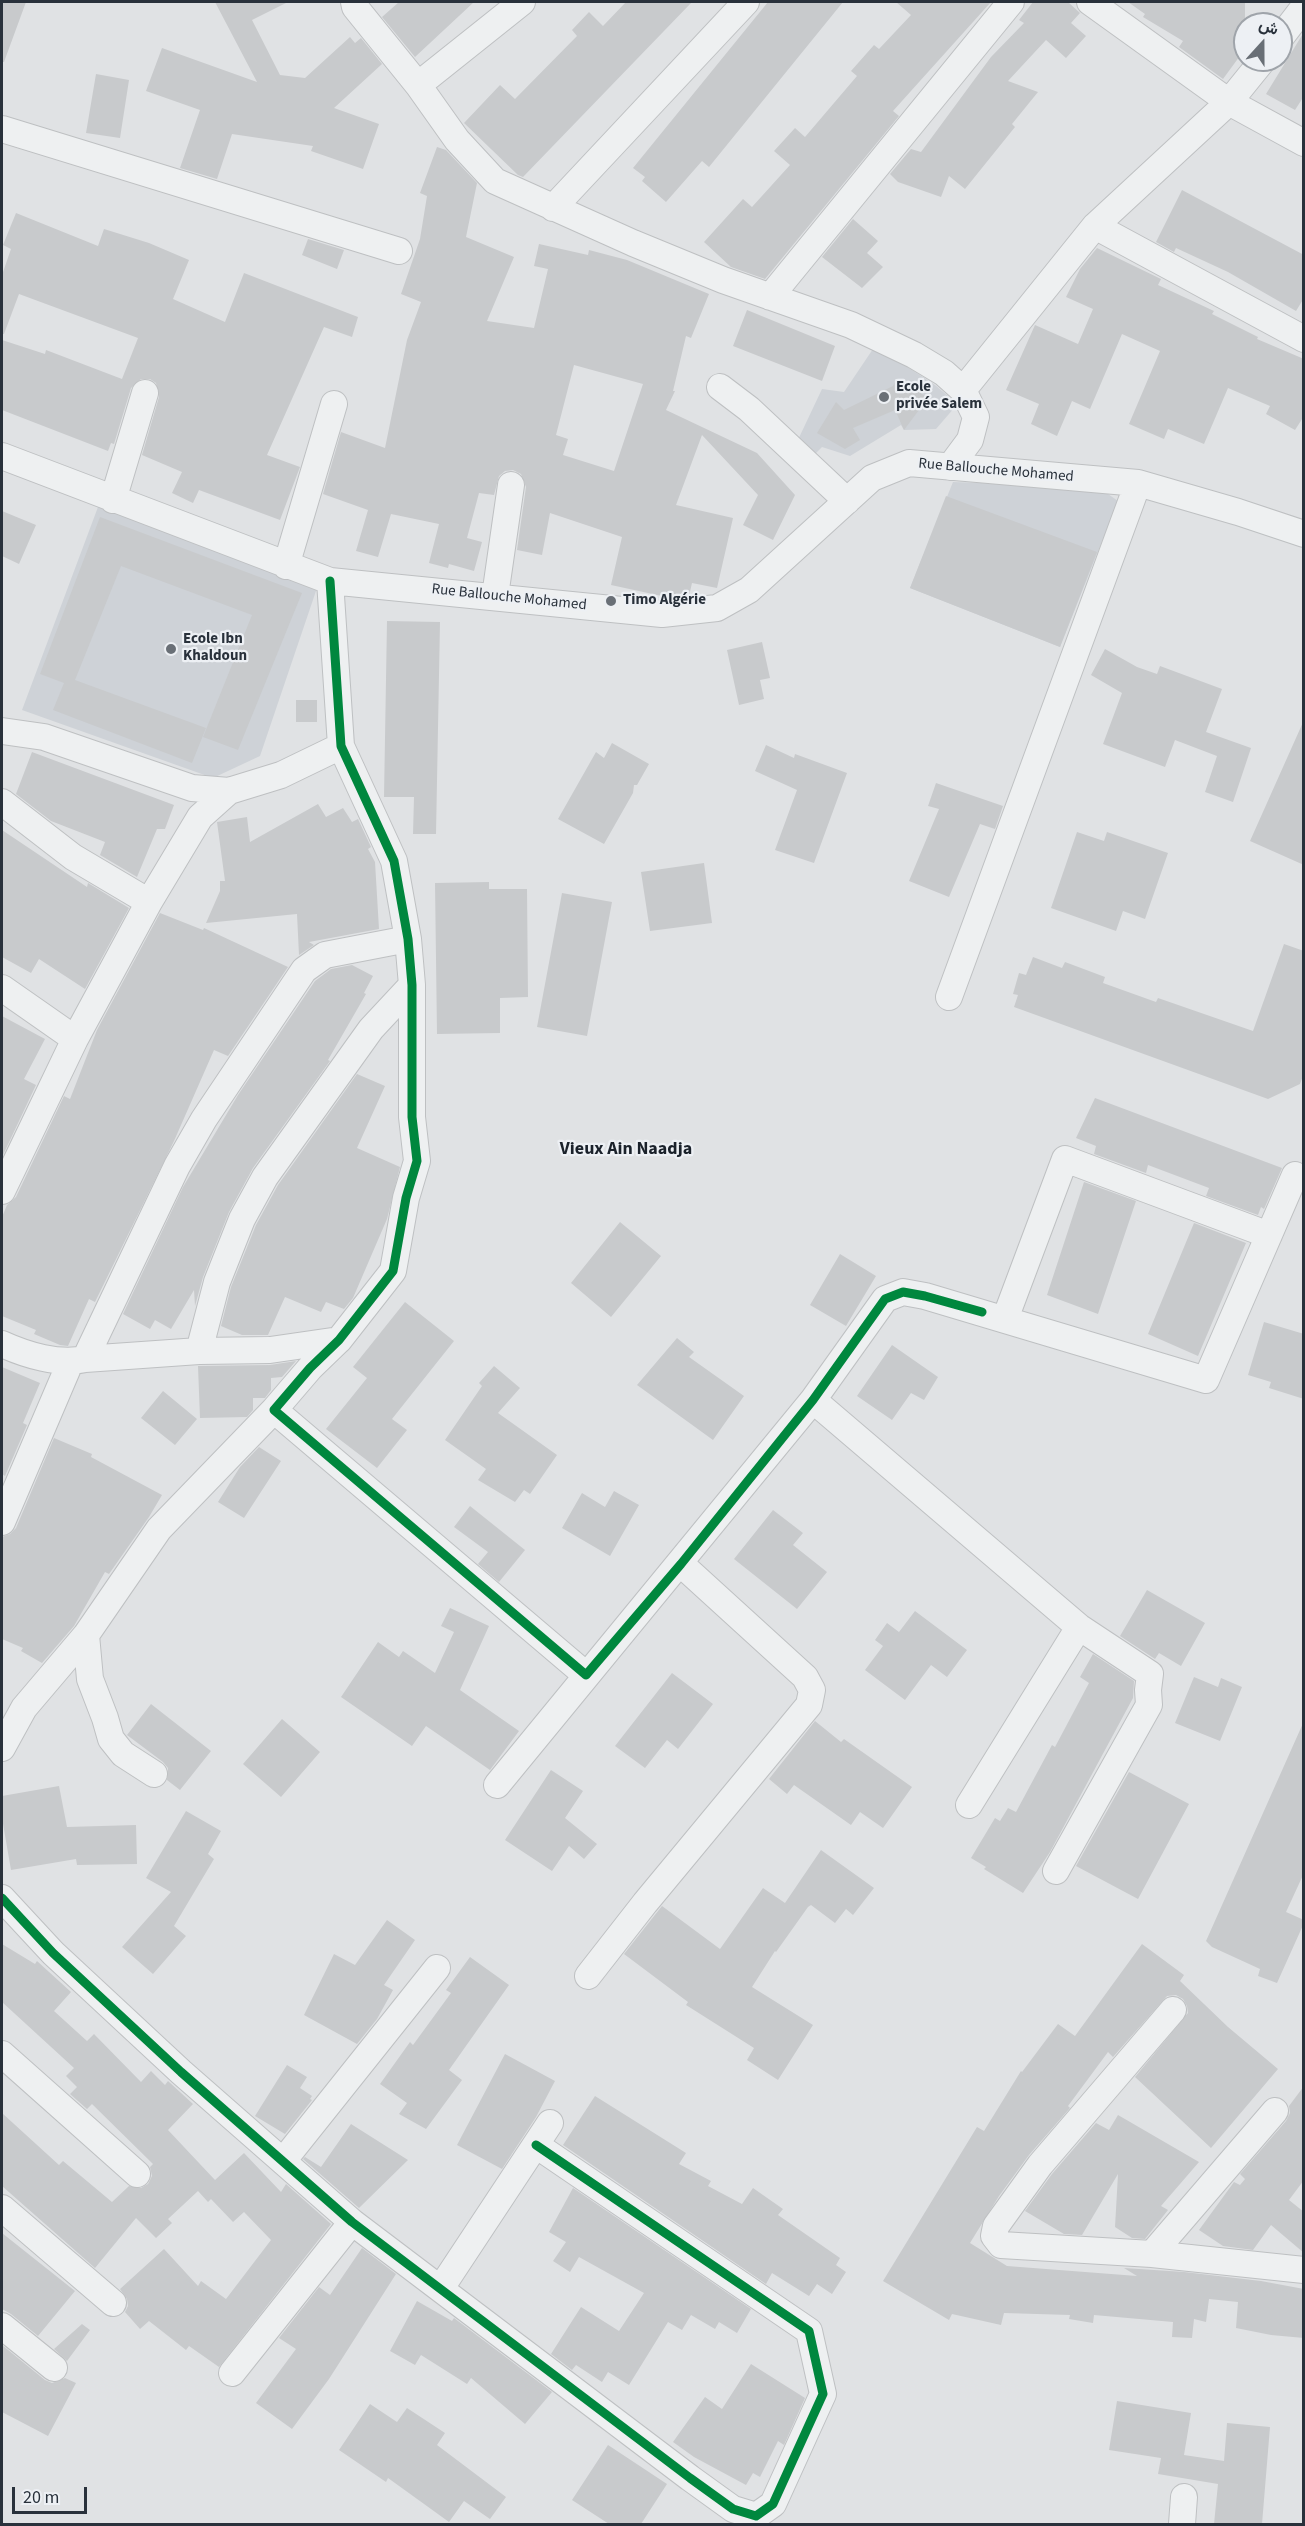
<!DOCTYPE html>
<meta charset="utf-8">
<style>
body{margin:0}
#map{position:relative;width:1305px;height:2526px;overflow:hidden;background:#e0e2e4;font-family:"Source Sans 3",Vazirmatn,sans-serif}
canvas{display:block}
.frame{position:absolute;inset:0;border:3px solid #29313b;pointer-events:none}
.north{position:absolute;left:1233px;top:12px;width:60px;height:60px;box-sizing:border-box;background:#edf0f4;border:2px solid #9fa4aa;border-radius:50%;rotate:21deg;font-size:16px;font-weight:700;line-height:24px;text-align:center;color:#29313b}
.north::after{content:'';display:block;margin:auto;width:21px;height:27px;background:#696f76;clip-path:polygon(50% 0,100% 100%,50% 72%,0 100%)}
.scale{position:absolute;left:12px;top:2487px;width:75px;height:27px;box-sizing:border-box;border:3px solid #29313b;border-top:0;padding-left:8px;font-size:18px;line-height:21px;white-space:nowrap;color:#29313b;-webkit-text-stroke:4px #edf0f4;paint-order:stroke}
</style>
<div id="map">
<canvas width="1305" height="2526"></canvas>
<div class="frame"></div>
<div class="north">ش</div>
<div class="scale">20 m</div>
</div>
<script>
const c = document.querySelector('canvas').getContext('2d');
c.lineJoin = 'round';
function paint(path, color) { c.fillStyle = color; c.fill(path, 'evenodd'); }
function strokePath(path, color, width, dash) { c.strokeStyle = color; c.lineWidth = width; c.lineCap = dash ? 'butt' : 'round'; c.setLineDash(dash || []); c.stroke(path); }
function label(font, color, halo, rows, align = 'center') {
  c.font = font + ' "Source Sans 3",sans-serif'; c.lineWidth = 4.5; c.setLineDash([]); c.textBaseline = 'middle'; c.strokeStyle = halo; c.fillStyle = color; for (const [text, x, y, turn = 0] of rows) {
    c.save(); c.translate(x, y); c.rotate((+turn || 0) * Math.PI / 180); c.textAlign = isNaN(turn) ? turn : align; if (halo) c.strokeText(text, 0, 0); c.fillText(text, 0, 0); c.restore();
  }
}
const built = new Path2D(`
 M875,346L935,385L955,402V407L936,429L904,430L901,425L850,456L822,447L815,454L796,444L822,389L844,392Z
 M953,482L1098,487L1118,501L1060,647L910,588Z
 M98,507L317,588L260,756L213,778L22,710Z`);
const building = new Path2D(`
 M2,2H26L4,62H2Z
 M215,2H288L252,20L280,75L305,78L350,37L355,43L361,38L382,64L334,108L379,124L363,169L311,151L313,146L232,134L217,179L180,168L200,110L146,91L162,48L257,82Z
 M399,2H474L415,57L382,17Z
 M626,2H692L523,177L518,175L464,123L500,85L515,99L577,36L572,30L589,12L603,26Z
 M768,2H843L709,167L702,161L666,202L642,181L645,177L633,168Z
 M896,2H991L893,111L899,116L765,279L731,267L704,242L743,199L752,207L790,165L774,151L795,128L805,137L857,76L851,71L874,45L879,49L911,15Z
 M1033,2H1068L1080,13L1071,23L1086,36L1066,58L1046,40L1008,81L1038,92L1012,124L1015,127L965,189L949,176L941,197L898,182L890,174L911,149L921,152L991,57L1024,23L1019,20Z
 M1128,2H1245V49L1223,79L1179,47L1183,41L1143,17L1145,14Z
 M1304,32V96L1295,110L1266,94Z
 M96,74L129,80L120,138L86,133Z
 M437,147L446,150L477,183L466,237L514,257L487,321L534,328L548,269L534,266L539,244L588,255L589,250L627,260L709,294L691,338L686,336L673,391H675L666,410L757,453L795,495L773,540L743,525L758,495L702,435L676,505L733,518L717,588L692,583L689,596L671,598L611,585L622,537L550,513L542,555L517,550L526,487L521,474L513,470L505,471L499,476L494,495L479,493L467,538L482,542L474,571L449,564L448,568L429,563L439,524L391,514L378,557L356,551L368,510L323,494L341,432L385,448L407,340L421,302L401,294L420,239L427,196L420,193ZM574,365L643,384L614,471L563,455L568,439L556,435Z
 M1182,190L1304,255V298L1296,311L1228,272L1176,248L1174,252L1156,242Z
 M16,213L98,246L104,229L149,243L189,260L173,299L225,322L244,273L358,317L352,337L324,327L267,455L300,467L280,520L199,490L193,503L172,493L182,472L142,455L159,397L156,383L150,379H141L131,388L114,444L111,443L108,451L2,410V340L45,354L46,350L122,379L138,338L19,294L4,334H2V275L11,249L3,245Z
 M853,219L878,241L867,253L883,267L862,288L822,257Z
 M308,239L344,250L337,269L302,255Z
 M1097,248L1161,279L1158,285L1214,311L1212,314L1258,337L1257,339L1304,359V416L1295,430L1266,414L1270,406L1228,388L1204,444L1168,429L1164,439L1129,424L1160,351L1122,334L1090,409L1072,401L1057,436L1031,424L1039,404L1006,390L1035,325L1078,344L1093,309L1066,297L1080,269Z
 M747,310L835,346L822,381L733,346Z
 M897,378L928,398L904,430L895,410L853,428L860,440L845,449L817,433L836,402L844,410L893,386Z
 M946,496L1097,552L1060,647L910,588Z
 M2,511L36,525L19,564L2,556Z
 M100,517L302,593L238,750L203,737L252,615L121,566L75,680L206,728L192,763L53,710L64,683L40,674Z
 M387,621L440,622L436,834H413L414,797H384Z
 M762,642L770,678L760,680L764,699L739,705L727,650Z
 M1105,649L1137,667L1157,674L1160,666L1222,689L1206,732L1251,748L1233,802L1205,792L1217,756L1175,740L1165,767L1103,744L1122,693L1091,675Z
 M296,700H317V722H296Z
 M1304,720V865L1250,841Z
 M612,743L649,764L637,785H634L633,793L604,844L558,819L596,752L604,758Z
 M766,745L794,758L795,754L847,773L814,863L775,850L797,790L755,771Z
 M32,752L174,805L165,829H157L137,877L100,855L105,842L51,821L16,794Z
 M936,783L1003,806L995,829L980,824L949,897L909,881L939,809L928,806Z
 M318,804L326,817L343,808L352,822L358,819L371,847L368,849L375,862L379,929L309,942L314,945L299,955L297,914L206,923L220,891V881H225L217,822L247,817L250,842Z
 M2,830L87,887L88,883L129,908L85,989L39,959L31,973L2,957Z
 M1077,832L1104,841L1107,832L1168,853L1145,919L1123,911L1116,931L1051,908Z
 M704,863L712,923L650,931L641,872Z
 M489,882V889H527L528,997L500,998V1033L437,1034L435,883Z
 M562,893L612,902L587,1036L537,1027Z
 M160,913L203,930L204,928L288,967L228,1056L214,1050L174,1141L95,1302L89,1299L68,1346L60,1345L34,1334L36,1330L2,1316V1217L7,1205L16,1197L64,1096L70,1099L97,1030Z
 M1284,944L1304,951V1073L1300,1084L1268,1099L1014,1007L1018,995L1013,994L1019,973L1026,975L1033,957L1062,968L1065,962L1105,977L1103,983L1156,1002L1158,998L1253,1031Z
 M352,965L373,976L364,993L366,994L328,1060L330,1061L253,1168L229,1212L203,1277L195,1306L194,1290L171,1329L155,1320L150,1329L123,1314L183,1187L238,1095L315,981L331,969Z
 M2,1016L45,1039L24,1079L36,1085L3,1155Z
 M357,1074L385,1086L357,1148L400,1167L387,1219L353,1298L344,1309L326,1302L321,1312L285,1297L268,1335H242L221,1326L231,1287L256,1225L278,1185Z
 M1095,1098L1282,1168L1264,1209L1261,1207L1258,1215L1206,1196L1209,1188L1148,1165L1146,1173L1094,1154L1096,1146L1076,1138Z
 M1084,1182L1136,1201L1098,1314L1047,1295Z
 M620,1222L661,1256L611,1317L571,1283Z
 M1194,1223L1246,1243L1198,1356L1148,1334Z
 M840,1254L876,1276L846,1326L810,1305Z
 M405,1302L454,1341L392,1419L407,1430L377,1468L326,1429L367,1378L353,1367Z
 M1264,1322L1304,1334V1399L1269,1388L1271,1382L1248,1375Z
 M677,1338L694,1352L689,1357L744,1396L713,1440L637,1385Z
 M892,1345L938,1377L924,1400L911,1393L892,1420L857,1396Z
 M296,1361L282,1377L271,1378V1390L265,1398H253V1410L247,1417L200,1418L198,1366L270,1365Z
 M494,1366L520,1388L498,1413L557,1455L530,1494L524,1490L515,1502L478,1480L486,1469L445,1440L482,1386L479,1383Z
 M2,1367L40,1383L23,1423L27,1425L5,1476L2,1474Z
 M163,1391L197,1419L175,1445L141,1418Z
 M54,1438L92,1454L91,1457L162,1495L149,1517L109,1574L105,1572L74,1626L42,1663L21,1651L23,1648L2,1639V1537L10,1534L16,1528Z
 M259,1447L281,1461L244,1518L218,1502L240,1467Z
 M614,1491L639,1505L610,1556L562,1528L582,1493L605,1507Z
 M470,1506L525,1550L499,1582L478,1564L488,1552L454,1527Z
 M773,1510L803,1533L793,1545L827,1572L797,1609L734,1559Z
 M1147,1590L1205,1623L1181,1666L1159,1653L1155,1659L1120,1636Z
 M450,1608L489,1626L460,1690L519,1731L490,1770L426,1726L412,1746L341,1697L378,1642L399,1657L403,1651L435,1673L454,1632L441,1626Z
 M915,1611L967,1650L947,1677L931,1665L905,1700L865,1670L883,1646L875,1640L887,1623L899,1632Z
 M1093,1654L1134,1681L1133,1698L1050,1852L1023,1893L984,1869L986,1867L971,1858L995,1818L1000,1821L1008,1808L1016,1812L1052,1745L1055,1747L1089,1683L1080,1677Z
 M672,1673L713,1704L678,1749L667,1740L645,1768L615,1746Z
 M1194,1677L1218,1687L1221,1678L1242,1687L1220,1741L1175,1723Z
 M151,1704L211,1751L180,1790L167,1780L168,1768L163,1762L127,1735Z
 M282,1719L320,1752L281,1797L243,1764Z
 M815,1721L841,1742L844,1739L912,1787L883,1828L860,1812L851,1825L794,1785L787,1794L769,1779Z
 M1304,1721V1873L1286,1912L1304,1920V1923L1277,1983L1258,1976L1260,1969L1212,1947L1206,1941Z
 M551,1770L583,1791L565,1818L597,1844L584,1859L569,1846L552,1871L505,1840Z
 M1129,1772L1189,1804L1138,1899L1076,1866Z
 M59,1786L67,1827L136,1825L137,1864L77,1865L76,1859L11,1870L2,1818V1796Z
 M186,1811L221,1831L208,1854L214,1859L174,1926L186,1936L153,1974L122,1947L171,1892L146,1878Z
 M821,1850L874,1888L853,1915L846,1909L835,1923L811,1905L808,1907L776,1952L775,1951L752,1987L813,2025L778,2080L747,2060L754,2048L686,2005L688,2002L624,1954L662,1906L720,1949L763,1888L785,1903Z
 M387,1920L415,1940L384,1985L393,1990L377,2019L357,2044L304,2015L334,1954L355,1965Z
 M2,1944L35,1964L37,1961L71,1992L54,2011L87,2041L94,2034L141,2082L151,2071L165,2085L168,2081L193,2104L168,2130L215,2180L244,2153L281,2192L286,2184L331,2224L219,2367L189,2346L186,2350L149,2321L140,2329L125,2312L128,2306L127,2299L120,2289L164,2249L198,2286L201,2281L226,2299L271,2240L244,2212L233,2222L211,2199L208,2202L198,2191L168,2219L172,2223L156,2238L136,2218L95,2268L2,2186V2113L59,2165L63,2161L112,2202L129,2186L141,2188L148,2184L152,2176L150,2167L153,2164L92,2104L87,2109L70,2094L77,2087L66,2076L74,2068L2,2002Z
 M1142,1944L1184,1975L1180,1981L1228,2027L1278,2069L1211,2148L1135,2077L1188,2013L1187,2006L1183,1999L1176,1995L1167,1996L1113,2057L1108,2052L1068,2106L1070,2108L1029,2155L999,2196L970,2243L1007,2266L1137,2276L1124,2268L1184,2272L1261,2281L1304,2289V2338L1271,2335L1236,2328L1238,2302L1209,2299L1206,2322L1194,2319L1192,2338L1172,2337L1173,2322L1094,2315L1093,2323L1069,2319L1070,2315L1004,2313L1001,2325L952,2314L949,2320L883,2281L977,2127L984,2131L1021,2071L1022,2072L1058,2024L1075,2036Z
 M470,1957L509,1985L449,2070L462,2080L426,2129L399,2114L407,2103L380,2084L410,2042L413,2045L451,1993L446,1990Z
 M505,2054L555,2081L536,2117L502,2169L457,2145Z
 M287,2065L307,2077L300,2088L312,2096L310,2099L312,2100L285,2134L255,2116Z
 M1304,2086V2180L1289,2200L1304,2212V2253L1271,2225L1253,2250L1223,2246L1199,2230L1234,2182L1240,2185L1245,2179L1240,2174L1286,2121L1290,2113L1289,2106Z
 M595,2096L686,2153L679,2164L711,2181L708,2186L742,2204L753,2188L783,2209L778,2215L840,2258L836,2265L846,2272L832,2294L817,2284L809,2296L772,2273L766,2284L563,2145Z
 M1118,2115L1199,2162L1161,2206L1168,2210L1145,2239L1132,2238L1115,2227L1118,2174L1082,2235L1064,2234L1025,2211L1052,2174L1096,2123L1109,2130Z
 M351,2124L408,2160L359,2208L303,2159L305,2157L321,2167Z
 M573,2188L751,2309L737,2333L719,2322L715,2329L691,2315L682,2330L668,2322L629,2385L608,2372L602,2382L576,2365L572,2370L551,2354L581,2307L619,2331L644,2293L579,2257L570,2272L553,2261L566,2242L549,2232Z
 M2,2233L75,2291L38,2336L11,2314L2,2309Z
 M362,2248L396,2274L329,2379L292,2429L256,2403L296,2349L279,2338L319,2287L330,2295Z
 M417,2301L452,2321L454,2318L552,2392L525,2424L471,2378L467,2384L421,2355L415,2365L390,2351Z
 M82,2324L90,2330L67,2361L54,2349Z
 M2,2345L45,2380L52,2383L65,2378L76,2383L48,2436L2,2412Z
 M751,2364L805,2398L784,2445L778,2441L760,2477L753,2473L746,2485L694,2457L673,2442L705,2397L722,2409Z
 M1117,2401L1191,2413L1184,2455L1224,2461L1227,2423L1270,2427L1262,2524H1214L1218,2484L1158,2474L1161,2458L1109,2450Z
 M370,2404L397,2422L407,2408L445,2433L437,2445L506,2497L490,2519L464,2501L449,2522L388,2478L386,2482L339,2450Z
 M608,2445L667,2484L641,2524H609L572,2500Z`);
const minor = new Path2D(`
 M354,2L355,7L418,85L457,140L495,181L633,243L723,280L851,325L914,355L944,373L963,390L976,417L970,440L950,467
 M1090,2L1229,102L1304,143
 M1281,37L1304,7
 M418,85L522,2
 M2,129L399,251
 M553,208L746,2
 M1095,226L1304,339
 M770,297L1011,2
 M720,387L749,409L847,501
 M963,390L1095,226L1229,102L1263,60
 M2,456L330,581L662,614L717,608L749,590L872,478L909,463L1138,483L1238,512L1304,534
 M113,500L145,393
 M286,566L334,404
 M330,581L341,746L394,861L408,939L412,985V1117L417,1161L406,1198L393,1271L339,1340L310,1368L274,1410L586,1675
 M495,596L511,485
 M2,731L44,737L192,788L229,791
 M2,802L73,857L149,902
 M2,988L75,1039
 M949,997L1138,483
 M2,1191L75,1039L149,902L200,817L229,791L281,775L341,746
 M1005,1319L1065,1159L1269,1235
 M2,1344C26,1355 59,1365 85,1359L199,1351L270,1350L339,1340
 M199,1351L217,1282L242,1219L265,1177L371,1029L412,985
 M85,1359L177,1166L204,1119L304,970L325,955L408,939
 M813,1400L1079,1627L1150,1674L1148,1690L1149,1705L1056,1871
 M2,1522L70,1363
 M2,1748L24,1708L86,1635
 M154,1774L123,1754L111,1739L105,1718L90,1679L86,1635L159,1529L274,1410
 M497,1785L813,1400L885,1299L903,1292L925,1296L1206,1380L1295,1175
 M969,1805L1079,1627
 M2,1898L53,1953L181,2072L352,2222L690,2478L733,2509L756,2516L773,2504L823,2394L809,2331L536,2145
 M588,1976L645,1903L809,1705L812,1690L805,1677L681,1564
 M1173,2010L1040,2165L996,2226L994,2236L1001,2245L1152,2254L1304,2270
 M2,2054L137,2174
 M283,2161L437,1968
 M2,2208L113,2303
 M1152,2254L1275,2111
 M441,2288L550,2123
 M2,2326L54,2368
 M232,2373L352,2222
 M1182,2524L1184,2497`);
const cycleway = new Path2D(`
 M330,581L341,746L394,861L408,939L412,985V1117L417,1161L406,1198L393,1271L339,1340L310,1368L274,1410L586,1675L681,1564L813,1400L885,1299L903,1292L925,1296L982,1312
 M2,1898L53,1953L181,2072L352,2222L690,2478L733,2509L756,2516L773,2504L823,2394L809,2331L536,2145`);
const markers = [
 [884,397,6,"#696f76"],
 [611,601,6,"#696f76"],
 [171,649,6,"#696f76"]
];
const poiNames = [
 ["Ecole",896,388],
 ["privée Salem",896,405],
 ["Timo Algérie",623,601],
 ["Ecole Ibn",183,640],
 ["Khaldoun",183,657]
];
const streetNames = [
 ["Rue Ballouche Mohamed",996,471,5],
 ["Rue Ballouche Mohamed",509,598,6]
];
const quarterNames = [
 ["Vieux Ain Naadja",626,1150]
];
paint(built, '#ced2d7');
paint(building, '#c8cacc');
strokePath(minor, '#bec0c2', 28);
strokePath(minor, '#eef0f1', 26);
strokePath(cycleway, '#00873e', 9);
for (const [x, y, r, color] of markers) { const dot = new Path2D(); dot.arc(x, y, r, 0, 2 * Math.PI); c.fillStyle = color; c.fill(dot); strokePath(dot, '#edf0f4', 2); }
label('bold 15px', '#29313b', '#edf0f4', poiNames, 'left');
label('15px', '#29313b', '#edf0f4', streetNames);
label('bold 18px', '#1b222b', '#edf0f4', quarterNames);
</script>
